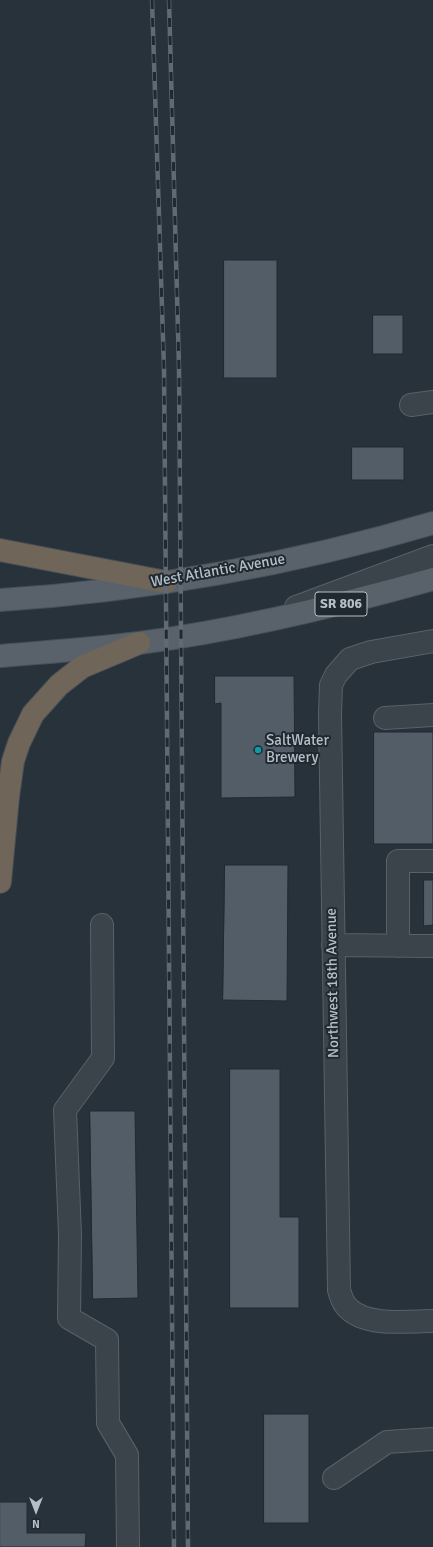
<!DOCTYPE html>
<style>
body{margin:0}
#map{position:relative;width:433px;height:1547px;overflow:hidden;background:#27323b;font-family:Signika,sans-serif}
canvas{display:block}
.north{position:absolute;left:16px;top:1491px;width:40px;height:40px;-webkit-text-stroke:3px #202830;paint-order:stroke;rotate:180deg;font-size:11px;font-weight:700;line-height:16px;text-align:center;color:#b6bec7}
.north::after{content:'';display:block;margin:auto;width:14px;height:18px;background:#b6bec7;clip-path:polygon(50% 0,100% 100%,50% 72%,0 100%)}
</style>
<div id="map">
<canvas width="433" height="1547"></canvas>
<div class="north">N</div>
</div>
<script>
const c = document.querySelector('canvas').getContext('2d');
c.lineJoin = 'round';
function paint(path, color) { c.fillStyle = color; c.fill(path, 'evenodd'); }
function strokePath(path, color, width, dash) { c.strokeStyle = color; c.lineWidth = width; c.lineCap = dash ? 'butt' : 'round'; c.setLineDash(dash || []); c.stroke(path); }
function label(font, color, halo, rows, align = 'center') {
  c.font = font + ' Signika,sans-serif'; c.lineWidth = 4; c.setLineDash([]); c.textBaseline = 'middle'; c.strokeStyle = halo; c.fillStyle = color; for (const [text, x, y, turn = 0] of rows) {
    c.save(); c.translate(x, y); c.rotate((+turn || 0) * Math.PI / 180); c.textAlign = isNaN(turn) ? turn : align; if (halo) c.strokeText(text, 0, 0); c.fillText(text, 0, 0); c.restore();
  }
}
const building = new Path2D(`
 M224,260H277V378H224Z
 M373,315H403V354H373Z
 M352,447H404V480H352Z
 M215,676H294L295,797L221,798V703L215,704Z
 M374,732H433V844H374Z
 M225,865H288L287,1001L223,1000Z
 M424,880H433V925L424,926Z
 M230,1069H280V1217H299V1308H230Z
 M90,1111H135L138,1298L93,1299Z
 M264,1414H309V1523H264Z
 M0,1502H27V1533H86L85,1547H0Z`);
const minor = new Path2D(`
 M411,405L433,402
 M296,607L433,556
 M433,641L371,652L350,659L336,675L331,685L330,713L339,1290C341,1297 343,1304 349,1309C368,1327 409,1321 433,1321
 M385,718L433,715
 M102,925L103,1058L65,1110L70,1235L69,1318L107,1340L108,1423L127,1455L128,1547
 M333,945L433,946
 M398,946V861H433
 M334,1478L387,1442L433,1439`);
const major = new Path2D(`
 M0,600C144,591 295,564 433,523
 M0,656C46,652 93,649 139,643C239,630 337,606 433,579`);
const highway = new Path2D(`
 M0,550L166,582
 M0,882L8,797L13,761L19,743L33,714L59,685L82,667L139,643`);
const rail = new Path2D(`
 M152,0L164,369L174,1547
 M169,0L179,368L188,1547`);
const markers = [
 [258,750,4,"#0f9aa8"]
];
const shields = [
 [341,604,52]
];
const shieldNames = [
 ["SR 806",341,604]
];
const streetNames = [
 ["West Atlantic Avenue",218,571,-10],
 ["Northwest 18th Avenue",333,983,-91]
];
const poiNames = [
 ["SaltWater",266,741],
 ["Brewery",266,758]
];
paint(building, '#535d68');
strokePath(building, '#222a32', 1);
strokePath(minor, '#596169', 24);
strokePath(major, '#474f57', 24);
strokePath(highway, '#464e56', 24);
strokePath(minor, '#3b434b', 22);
strokePath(major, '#59626b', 22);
strokePath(highway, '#706559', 22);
strokePath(rail, '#5f6a74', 4.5);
strokePath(rail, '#202830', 3, [9]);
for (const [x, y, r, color] of markers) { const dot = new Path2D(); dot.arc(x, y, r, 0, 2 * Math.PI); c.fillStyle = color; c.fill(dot); strokePath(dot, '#202830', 1.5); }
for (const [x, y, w] of shields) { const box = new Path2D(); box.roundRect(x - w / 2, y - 12, w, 24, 3); c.fillStyle = '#202830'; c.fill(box); strokePath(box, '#b6bec7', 1); }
label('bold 14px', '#b6bec7', null, shieldNames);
label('15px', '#b6bec7', '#202830', streetNames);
label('15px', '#b6bec7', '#202830', poiNames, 'left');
</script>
